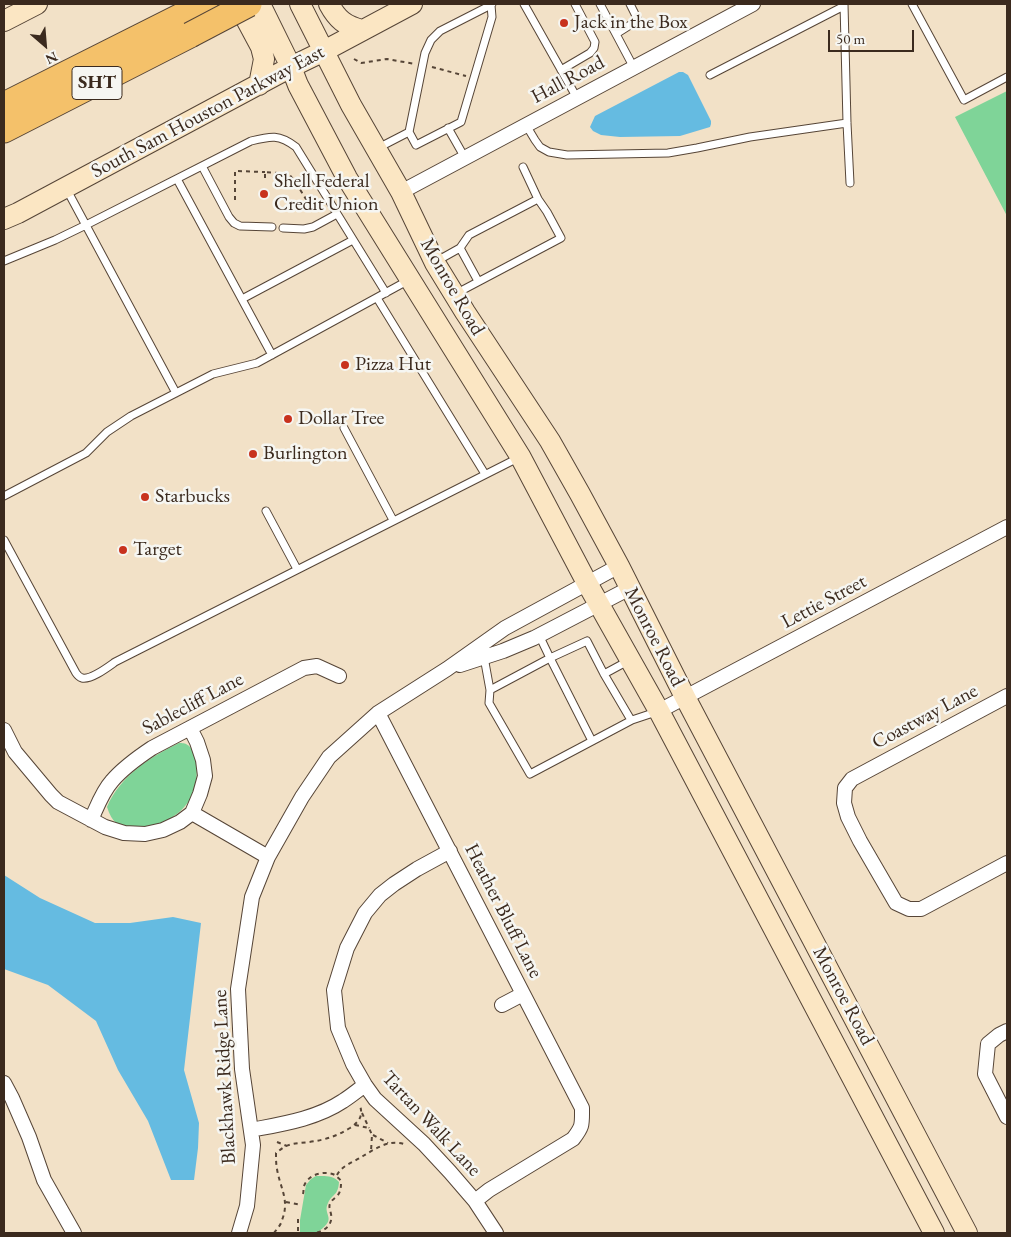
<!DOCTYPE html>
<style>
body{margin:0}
#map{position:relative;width:1011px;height:1237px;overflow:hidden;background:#f2e1c7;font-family:"EB Garamond",serif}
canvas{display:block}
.frame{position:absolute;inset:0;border:5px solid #3b2a1e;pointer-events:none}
.north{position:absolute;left:20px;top:20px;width:50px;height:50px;-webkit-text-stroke:4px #f6f6f2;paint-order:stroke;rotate:153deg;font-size:14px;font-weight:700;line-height:20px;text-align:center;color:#3b2a1e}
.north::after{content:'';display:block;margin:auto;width:18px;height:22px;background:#3b2a1e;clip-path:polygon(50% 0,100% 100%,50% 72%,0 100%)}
.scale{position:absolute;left:828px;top:30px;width:86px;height:22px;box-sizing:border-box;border:2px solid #3b2a1e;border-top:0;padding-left:6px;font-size:15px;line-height:18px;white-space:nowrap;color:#3b2a1e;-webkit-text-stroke:4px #f6f6f2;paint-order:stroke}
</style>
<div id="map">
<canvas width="1011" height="1237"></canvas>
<div class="frame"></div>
<div class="north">N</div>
<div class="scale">50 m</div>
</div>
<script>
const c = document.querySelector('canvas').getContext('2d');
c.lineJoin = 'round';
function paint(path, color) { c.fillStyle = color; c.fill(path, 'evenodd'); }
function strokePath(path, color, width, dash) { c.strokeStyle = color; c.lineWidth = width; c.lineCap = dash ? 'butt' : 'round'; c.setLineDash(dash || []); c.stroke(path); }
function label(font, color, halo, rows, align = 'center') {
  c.font = font + ' "EB Garamond",serif'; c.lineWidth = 5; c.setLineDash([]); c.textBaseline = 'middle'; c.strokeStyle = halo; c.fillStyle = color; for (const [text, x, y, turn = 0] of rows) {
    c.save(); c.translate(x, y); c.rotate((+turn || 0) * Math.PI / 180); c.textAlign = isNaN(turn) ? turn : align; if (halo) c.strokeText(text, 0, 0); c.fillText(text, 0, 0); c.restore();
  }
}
const green = new Path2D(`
 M1007,91V216L955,117Z
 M179,743C180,743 185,743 186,744C202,751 198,790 189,801C176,819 161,825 139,827C120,828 113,825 107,807C120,776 150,757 179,743Z
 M316,1176C325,1176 333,1175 339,1182C338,1196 333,1193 328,1203C322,1215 338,1218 319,1231L320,1233H300V1220L306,1185L311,1179Z`);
const water = new Path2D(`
 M679,72H683L688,75L711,121V124L710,127L680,136L620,137L601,135L593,131L590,127L595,116Z
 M4,875L40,898L95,923H130L173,917L201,923L184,1070L199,1123L198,1148L194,1180H171L148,1121L118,1070L96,1021L48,985L4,969Z`);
const path = new Path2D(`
 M354,59L361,63L387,59L415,64
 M432,67L466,76
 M265,178V172L289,174L296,183L304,178
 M296,183L309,204
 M235,200V171L265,172
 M362,1113L369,1128
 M355,1125L369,1128L372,1135L371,1151
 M373,1135L388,1143
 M277,1142L287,1146
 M337,1175C342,1165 354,1162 363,1156C375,1149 389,1139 404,1144
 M303,1194C304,1191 303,1188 304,1186C308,1174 325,1170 335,1175C337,1177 340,1179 341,1181C341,1187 341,1192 337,1196C336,1197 331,1201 331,1202C328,1206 330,1209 331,1214C333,1225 325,1231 315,1233
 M286,1202L301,1205
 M298,1219V1233
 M274,1233C277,1229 281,1225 282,1220C290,1200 280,1188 277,1169C276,1164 276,1159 276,1153C279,1151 282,1148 286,1146C293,1143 301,1143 309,1142C325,1140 337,1136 350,1128C360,1121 363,1116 360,1105`);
const lane = new Path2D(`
 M490,4L491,5L492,17L461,122L416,145L409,132L425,53L431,40L440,31L491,5L492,4
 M524,4L577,98
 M600,4L634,68
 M844,4L847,123L850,183
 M912,4L964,100L1007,77
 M616,34L638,20L630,4
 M561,70L590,53L594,48L595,42L575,4
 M710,75L844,6
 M526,125L535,140L540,147L549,152L567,155L668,153L697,148L750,137L847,123
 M448,128L465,158
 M378,148L409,132
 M202,166L229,217L234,223L240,226L272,227
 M177,179L272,355
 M67,190L176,393
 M283,228L304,229L313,227L337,214
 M460,248L478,281
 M4,261L55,240L86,225L251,141C271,136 279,134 296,147L386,293
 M435,262L460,248L469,235L538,199
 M457,293L561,238L547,212L538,199L523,167
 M377,298L485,474
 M242,299L353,240
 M344,428L393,520
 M4,496L86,453L107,432L131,416L213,374L257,363L409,280
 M266,511L297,569
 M4,540L76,673C78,676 79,677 82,678C91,680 108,667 115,662L520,457
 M484,657L490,690L489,703L530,774L632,720L656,712
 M628,661L604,674L631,720
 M490,690L550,658L539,635
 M592,741L550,658L587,641L604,674`);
const street = new Path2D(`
 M401,192L753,4
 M460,665L503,651L534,638L630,588
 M1007,696L852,779L845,788L844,803L848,817L860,841L896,903L909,909H921L1007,863
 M659,711L1007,527
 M378,713L582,1108C582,1125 583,1126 573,1139L489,1190L475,1201
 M4,730L15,752L51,795L58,802L105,827L124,833L145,834L163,830L180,822L192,813L200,794L205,776L203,760L197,742L190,728
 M192,813L268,857
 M91,820C97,807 102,792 112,781C123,768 137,758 152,748L304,668L317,666L339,676
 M450,851L417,869L394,884L380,895L365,913L347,948L334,990L338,1028L353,1064L365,1085L375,1099L424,1144L450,1172L475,1201L496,1233
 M502,1005L523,994
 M1007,1031L999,1035L988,1044L985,1074L1007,1117
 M4,1083L12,1098L29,1137L44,1180L74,1233
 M251,1130C282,1124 316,1119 343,1101C351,1096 358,1090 365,1085
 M239,1233L247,1206L253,1145L242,1069L238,989L252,897L268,857L302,797L329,757L378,713L447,669L505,628L619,566`);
const secondary = new Path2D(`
 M238,4L261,47L264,59L259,85
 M260,4L291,67L298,85L347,178L520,456L587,583L659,711L934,1233
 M300,4L351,105L401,192L435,263L465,312L550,441L580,494L619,566L685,697L967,1233
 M329,4C337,19 345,26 362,30
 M4,21L37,4
 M4,219L18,213L291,67L324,51L412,4`);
const highway = new Path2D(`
 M4,105L205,4
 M4,130L190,35`);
const highwayBridge = new Path2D(`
 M190,35L249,4`);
const markers = [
 [564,23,5,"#c8321e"],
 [264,194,5,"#c8321e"],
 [345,365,5,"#c8321e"],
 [288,419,5,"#c8321e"],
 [253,454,5,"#c8321e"],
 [145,497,5,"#c8321e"],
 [123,550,5,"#c8321e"]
];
const shields = [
 [97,83,50]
];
const shieldNames = [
 ["SHT",97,83]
];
const poiNames = [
 ["Jack in the Box",574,23],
 ["Shell Federal",274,182],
 ["Credit Union",274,205],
 ["Pizza Hut",355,365],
 ["Dollar Tree",298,419],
 ["Burlington",263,454],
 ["Starbucks",155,497],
 ["Target",133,550]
];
const streetNames = [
 ["Hall Road",568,80,-28],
 ["South Sam Houston Parkway East",208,112,-28],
 ["Monroe Road",452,287,60],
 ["Lettie Street",824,602,-28],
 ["Monroe Road",654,637,63],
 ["Sablecliff Lane",193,704,-28],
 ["Coastway Lane",925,717,-28],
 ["Heather Bluff Lane",503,911,63],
 ["Monroe Road",843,996,62],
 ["Blackhawk Ridge Lane",225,1077,-93],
 ["Tartan Walk Lane",431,1124,47]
];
paint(green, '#7fd498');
paint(water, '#65bbe1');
strokePath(lane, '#564537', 9);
strokePath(street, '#564537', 16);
strokePath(secondary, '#564537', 22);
strokePath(highway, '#564537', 27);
strokePath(path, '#564537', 2, [4, 4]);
strokePath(lane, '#fff', 7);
strokePath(street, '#fff', 14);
strokePath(secondary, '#fbe6c3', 20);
strokePath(highway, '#f4c16a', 25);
strokePath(highwayBridge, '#564537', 27, []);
strokePath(highwayBridge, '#f4c16a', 25);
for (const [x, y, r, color] of markers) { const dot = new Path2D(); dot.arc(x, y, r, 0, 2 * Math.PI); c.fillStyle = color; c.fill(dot); strokePath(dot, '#f6f6f2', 2); }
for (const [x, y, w] of shields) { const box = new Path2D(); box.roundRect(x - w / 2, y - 16.5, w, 33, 4); c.fillStyle = '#f6f6f2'; c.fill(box); strokePath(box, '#3b2a1e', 1); }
label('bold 19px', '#3b2a1e', null, shieldNames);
label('20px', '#3b2a1e', '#f6f6f2', poiNames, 'left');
label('20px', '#3b2a1e', '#f6f6f2', streetNames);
</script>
